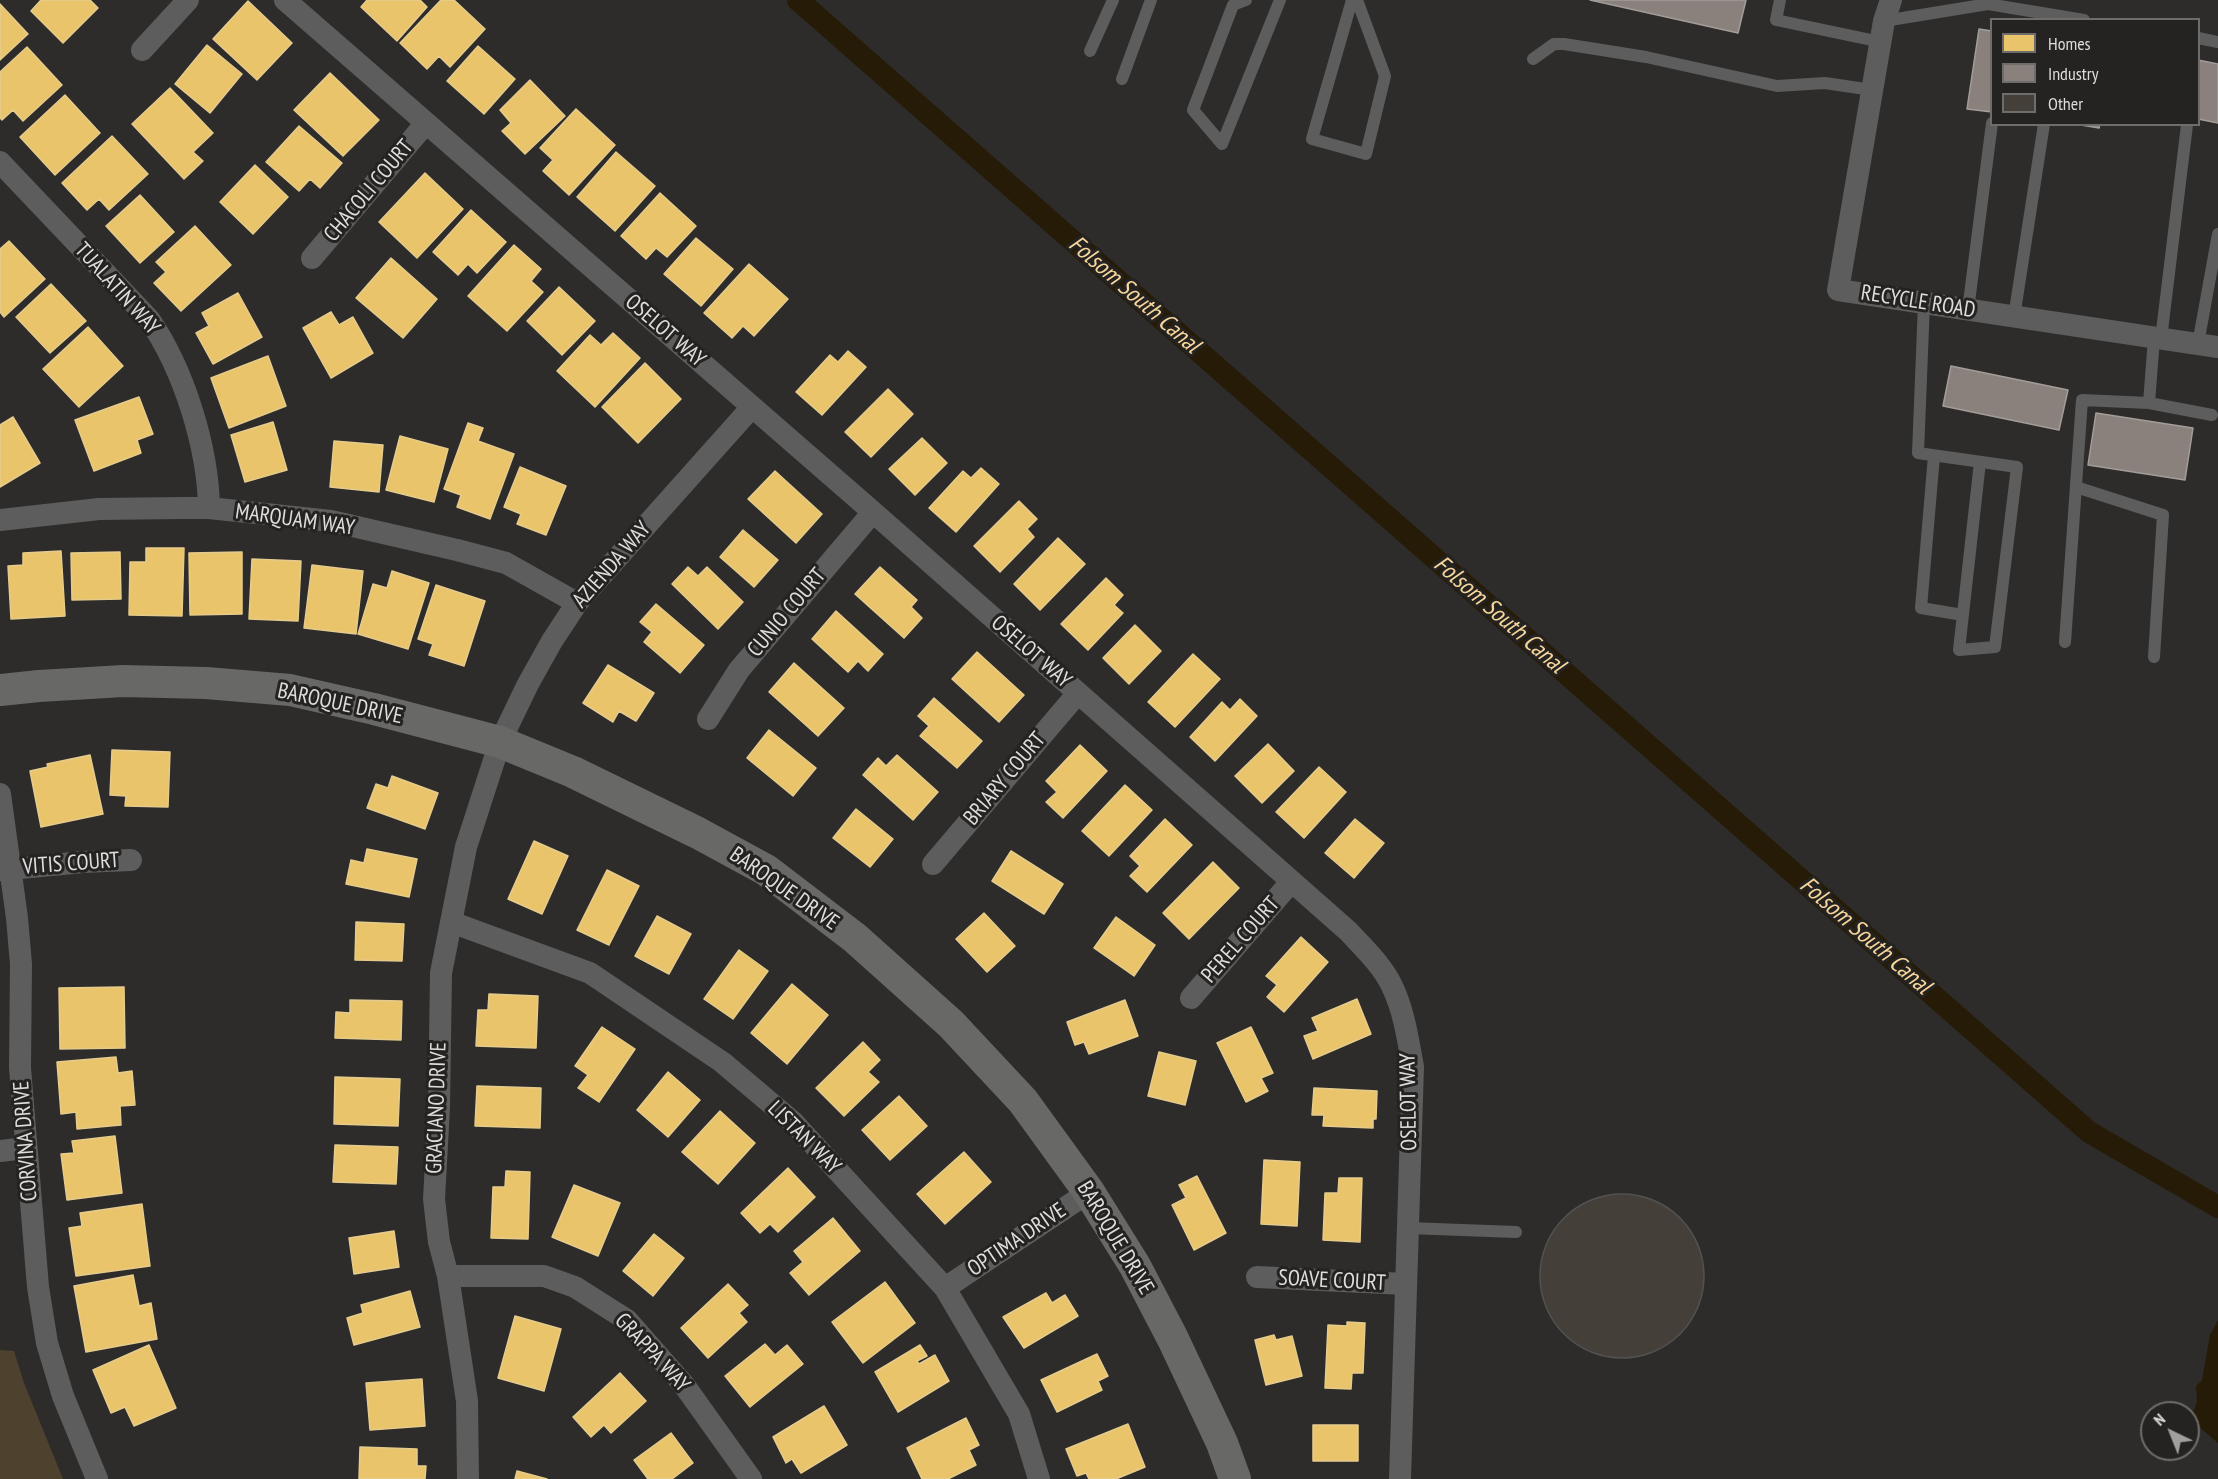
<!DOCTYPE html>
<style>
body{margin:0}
#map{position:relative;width:2218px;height:1479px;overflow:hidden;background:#2d2c2b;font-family:"PT Sans Narrow",sans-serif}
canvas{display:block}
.legend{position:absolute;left:1990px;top:18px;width:210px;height:108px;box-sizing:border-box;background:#252321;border:2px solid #6f6d6c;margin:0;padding:8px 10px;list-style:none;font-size:18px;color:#dedddc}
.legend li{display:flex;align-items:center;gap:12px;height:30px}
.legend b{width:30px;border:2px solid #6f6d6c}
.north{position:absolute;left:2140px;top:1401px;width:60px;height:60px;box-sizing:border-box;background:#252321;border:2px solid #6f6d6c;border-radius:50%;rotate:317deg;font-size:16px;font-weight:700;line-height:24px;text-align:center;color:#dedddc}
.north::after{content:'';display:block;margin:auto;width:21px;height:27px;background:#a09f9e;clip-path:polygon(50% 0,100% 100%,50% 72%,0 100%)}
</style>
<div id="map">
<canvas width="2218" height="1479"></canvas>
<ul class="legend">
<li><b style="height:16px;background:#e9c46a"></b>Homes</li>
<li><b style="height:16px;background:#8a817c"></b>Industry</li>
<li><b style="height:16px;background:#444039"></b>Other</li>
</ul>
<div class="north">N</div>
</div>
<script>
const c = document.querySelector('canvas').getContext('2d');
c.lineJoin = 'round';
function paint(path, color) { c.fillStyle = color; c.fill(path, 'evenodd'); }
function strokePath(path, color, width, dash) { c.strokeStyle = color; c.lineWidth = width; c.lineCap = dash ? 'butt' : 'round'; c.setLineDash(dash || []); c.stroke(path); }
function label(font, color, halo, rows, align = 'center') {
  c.font = font + ' "PT Sans Narrow",sans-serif'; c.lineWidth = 6; c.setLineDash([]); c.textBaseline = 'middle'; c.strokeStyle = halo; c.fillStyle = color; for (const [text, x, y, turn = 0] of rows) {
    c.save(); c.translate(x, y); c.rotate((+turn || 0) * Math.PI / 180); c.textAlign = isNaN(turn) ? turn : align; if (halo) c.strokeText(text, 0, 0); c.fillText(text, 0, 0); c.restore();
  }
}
const green = new Path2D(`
 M0,1350L14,1351L24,1383L63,1479H0Z`);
const water = new Path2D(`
 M2218,1320V1443L2197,1425L2192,1417L2197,1401L2196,1386L2202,1380L2210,1335Z`);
const homes = new Path2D(`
 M41,0H90L98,8L63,43L31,11Z
 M367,0H420L427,7L397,41L361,7Z
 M441,0H454L485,29L450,67L439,56L427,69L400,43Z
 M248,1L292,43L257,80L213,39Z
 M0,4L28,34L0,60Z
 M207,45L242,74L210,113L175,84Z
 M478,46L515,79L484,114L447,81Z
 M27,47L62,85L23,121L13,110L2,120L0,118V72Z
 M330,73L379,120L343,156L294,110Z
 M530,80L565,116L525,154L502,131L511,123L500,110Z
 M170,88L213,133L193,152L203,161L184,179L132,124Z
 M65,95L100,133L55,175L20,137Z
 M576,109L615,145L569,195L543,171L553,160L540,148Z
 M299,126L342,163L320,188L310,179L299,191L266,162Z
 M112,136L148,174L109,210L99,199L87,210L62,183Z
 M616,152L655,186L615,231L577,197Z
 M255,165L288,197L253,234L220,202Z
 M425,173L463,209L417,258L379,222Z
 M660,193L696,226L667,257L656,248L646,259L621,236Z
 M140,195L174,232L140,263L106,226Z
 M471,210L506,242L477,273L468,264L458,275L433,252Z
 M195,226L231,265L181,311L154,283L166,272L156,262Z
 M696,238L733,269L701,306L664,274Z
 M9,241L45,279L4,317L0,312V249Z
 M514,245L541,269L531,281L543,292L507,331L468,296Z
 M391,258L437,299L403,338L356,298Z
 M749,264L788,299L754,336L743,326L732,338L704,313Z
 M51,284L86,321L50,353L16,317Z
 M559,287L595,321L562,355L527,321Z
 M238,293L262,337L213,364L196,333L209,326L202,313Z
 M331,312L339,325L353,317L373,353L331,378L303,328Z
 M88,327L123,366L79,407L43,369Z
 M613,333L640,358L595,407L557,371L590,335L601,345Z
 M848,351L866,367L822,415L796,392L830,355L838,362Z
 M268,356L286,406L229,428L211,378Z
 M645,363L681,399L638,443L602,407Z
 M888,389L913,414L871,457L845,432Z
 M139,397L153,434L137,440L141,453L94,471L75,420Z
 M13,417L40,463L0,487V425Z
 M273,422L287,470L245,482L231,435Z
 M468,423L483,428L478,441L514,454L490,519L457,507L461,495L444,489Z
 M400,436L448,449L434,502L386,490Z
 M922,438L947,463L915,495L889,469Z
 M334,441L383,445L379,492L330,487Z
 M520,467L566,486L546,535L517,524L521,514L504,507Z
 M981,468L999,484L956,532L929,508L963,471L971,478Z
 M775,471L822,514L796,543L748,499Z
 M1019,501L1037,519L1027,529L1034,537L1000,572L974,546Z
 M743,530L778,560L754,587L720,557Z
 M1058,538L1085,564L1040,610L1014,584Z
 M146,548H184L182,616L129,615L130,562H146Z
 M61,551L65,616L11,619L8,566L23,565V553Z
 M120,552L121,599L72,600L71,553Z
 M242,552V614L190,615L189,553Z
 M252,559L301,561L298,621L249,619Z
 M312,565L363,571L356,634L304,628Z
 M688,567L698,576L707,567L743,602L718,629L672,584Z
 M880,567L917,600L911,607L922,618L904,638L855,594Z
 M392,571L429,583L408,649L358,634L373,584L387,588Z
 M1106,578L1123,595L1114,605L1123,613L1088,650L1061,624Z
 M436,585L485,601L464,666L429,655L433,644L418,639Z
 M656,604L704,645L680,673L644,642L652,632L640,622Z
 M836,611L883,654L868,671L858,661L848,672L812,639Z
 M1135,625L1161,651L1129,684L1103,658Z
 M977,652L1024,695L999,722L952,679Z
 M1193,654L1220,679L1175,727L1148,702Z
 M794,663L844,708L818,736L769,692Z
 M608,665L654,693L636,721L619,711L613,722L583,703Z
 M934,698L982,741L957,768L920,736L929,726L918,716Z
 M1240,699L1257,716L1215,761L1190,737L1222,702L1230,710Z
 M769,730L816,768L793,796L747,758Z
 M1268,744L1294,771L1262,803L1235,776Z
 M1080,745L1107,771L1063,818L1046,802L1057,792L1046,781Z
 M112,750L170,752L168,807L125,806L126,796L110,795Z
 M90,755L103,814L41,827L30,771L48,767L47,764Z
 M897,755L938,792L913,820L863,775L878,758L886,766Z
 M1319,767L1346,792L1304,838L1276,812Z
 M392,776L438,793L425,829L367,808L376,784L388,788Z
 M1125,785L1152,810L1109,856L1082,831Z
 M856,809L893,839L870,867L833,838Z
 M1165,819L1192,845L1147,892L1130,876L1140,866L1130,856Z
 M1355,819L1384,843L1354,878L1325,853Z
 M534,841L568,856L542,914L508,899Z
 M367,849L417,859L409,897L346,884L351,860L364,863Z
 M1011,851L1063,884L1044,914L992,881Z
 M1213,862L1239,888L1189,939L1163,913Z
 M607,870L639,886L609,945L577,930Z
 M984,913L1015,946L987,972L956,939Z
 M657,916L691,934L669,974L635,956Z
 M1116,917L1155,945L1134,976L1094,948Z
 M356,922L404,924L402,961L355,960Z
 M1301,937L1328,962L1284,1012L1267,997L1277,985L1266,976Z
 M739,950L768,971L733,1019L704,999Z
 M792,984L828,1015L787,1064L751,1033Z
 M124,987L125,1048L60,1049L59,988Z
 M489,994L538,996L536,1048L476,1046L478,1010H488Z
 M1357,999L1371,1034L1313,1059L1304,1036L1318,1031L1312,1018Z
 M350,1000L402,1001L401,1040L335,1038L336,1012L350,1013Z
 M1125,1000L1138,1036L1089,1054L1084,1042L1075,1045L1067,1022Z
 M602,1027L635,1049L599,1102L578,1088L588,1075L575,1066Z
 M1251,1027L1273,1073L1261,1078L1268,1091L1246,1102L1217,1043Z
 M863,1042L880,1060L868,1072L879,1082L844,1116L816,1088Z
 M1159,1052L1196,1061L1185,1105L1148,1096Z
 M116,1057L118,1073L132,1071L135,1105L120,1106L121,1125L77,1129L76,1112L61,1114L57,1062Z
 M668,1072L700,1100L668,1137L637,1110Z
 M335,1077L400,1079L398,1126L334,1124Z
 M477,1086L541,1088L540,1128L475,1126Z
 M1314,1088L1377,1091L1376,1119H1373V1128L1323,1126L1324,1115H1312Z
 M899,1096L927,1126L890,1160L862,1130Z
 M720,1111L755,1143L718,1184L682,1152Z
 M115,1136L122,1193L67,1200L61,1154L74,1153L72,1141Z
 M335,1145L398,1147L396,1184L333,1182Z
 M964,1152L991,1182L945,1224L917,1194Z
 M1264,1160L1300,1162L1297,1226L1261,1224Z
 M788,1168L815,1197L778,1232L770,1224L760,1233L741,1213Z
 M506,1171L530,1172L528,1239L491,1238L493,1187H505Z
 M1197,1176L1226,1233L1194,1250L1172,1205L1186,1198L1179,1185Z
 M1339,1178H1362L1360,1242L1323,1240L1325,1193H1338Z
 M574,1185L620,1203L598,1256L552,1237Z
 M142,1204L150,1266L76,1276L69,1228L82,1226L80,1213Z
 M833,1218L860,1251L809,1295L790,1273L803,1262L794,1251Z
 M394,1231L399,1267L354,1274L349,1238Z
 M654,1234L684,1258L653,1296L623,1271Z
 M133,1275L139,1306L151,1303L157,1339L86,1352L74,1286Z
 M885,1282L915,1323L863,1363L832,1322Z
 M728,1284L748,1305L739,1313L747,1322L708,1358L681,1328Z
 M410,1291L420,1327L354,1345L347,1318L363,1313L361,1305Z
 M1046,1293L1052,1303L1065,1295L1078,1316L1024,1348L1003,1317Z
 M515,1316L561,1329L544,1391L498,1378Z
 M1347,1322L1365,1323L1363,1373H1352L1351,1389L1325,1388L1328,1325L1347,1326Z
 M1274,1335L1276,1340L1292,1336L1302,1376L1266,1385L1255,1340Z
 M765,1344L775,1355L787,1345L803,1364L750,1407L725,1376Z
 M149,1345L176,1408L134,1426L125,1407L111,1413L93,1370Z
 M920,1345L927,1356L917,1361L919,1364L935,1355L949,1381L898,1412L875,1372Z
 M1097,1354L1108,1376L1098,1381L1102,1390L1057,1412L1041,1380Z
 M620,1373L646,1401L611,1433L604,1425L591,1437L573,1417Z
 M422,1379L425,1426L370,1430L366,1383Z
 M824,1406L847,1445L801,1473L792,1459L786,1463L773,1437Z
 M966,1418L979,1445L969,1450L976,1465L948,1479H922L907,1448Z
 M1128,1424L1145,1467L1116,1479H1089L1086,1473L1077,1476L1066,1449Z
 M1313,1425H1358V1461H1313Z
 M671,1433L693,1463L672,1479H648L634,1460Z
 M360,1447L417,1449V1466H426L425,1479H359Z
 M517,1471L547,1479H515Z`);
const industry = new Path2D(`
 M1590,0H1746L1738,33Z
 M1979,29L1992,31V112L1967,109Z
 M2198,60L2218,64V123L2198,119Z
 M2075,124H2100L2099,128Z
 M1951,366L2068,390L2059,430L1943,406Z
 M2096,413L2193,428L2185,480L2088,465Z`);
const canal = new Path2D(`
 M798,0L2089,1132L2218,1207`);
const building = new Path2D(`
 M1540 1276a82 82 0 1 1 164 0a82 82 0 1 1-164 0Z`);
const lane = new Path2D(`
 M1246,0L1233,5L1193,110L1222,144L1280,0
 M1352,0L1312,139L1366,154L1385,76L1357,0
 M1780,0L1776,20L1881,42
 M1884,21L1988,4L2084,20
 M2198,38L2218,42
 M1090,51L1113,0
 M1533,59L1554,44H1564L1646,57L1777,86L1825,83L1872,90
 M1122,79L1151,0
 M1924,303L1918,453L2017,467L1995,647L1959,650L1980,462
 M1968,310L1992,123
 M2014,317L2044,124
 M2161,339L2187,125
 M2198,344L2218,234
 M2149,403L2212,415
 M1934,456L1921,608L1963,615
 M2076,487L2163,515L2154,657
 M2065,642L2082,400L2149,403L2154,338
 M1408,1228L1516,1232`);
const street = new Path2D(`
 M285,0L873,512L1348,931C1363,947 1382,965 1392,986C1404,1011 1408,1039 1413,1067L1400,1479
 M1891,0L1884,21L1838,290L2218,347
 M142,50L188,0
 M0,162L149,319C184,370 208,447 209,508
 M312,258L426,123
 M0,520L99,509L182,508H209L331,521L457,550L506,563L577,603
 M708,719L739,670L873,512
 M0,794L17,918L21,964L20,1068L38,1287L47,1343L63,1396L97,1479
 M933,864L1078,693
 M0,870L83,862L131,860
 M451,922L590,973L722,1062L793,1122L945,1288L1019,1414L1039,1479
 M1191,998L1291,882
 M0,1151L26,1148
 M448,1276H544L575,1287L627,1320L684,1385L751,1479
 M1257,1277L1406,1284
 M945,1288L1089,1192
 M468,1479L467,1401L448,1276L439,1242L434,1199L439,1108L441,973L466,847L500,742L528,684L552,641L577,603L752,407`);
const secondary = new Path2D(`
 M0,690L39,686L123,681L206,683L290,690L374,709L500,742L573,772L698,833L766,870L855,938L951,1024L1023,1101L1089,1192L1135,1266L1173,1339L1222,1443L1235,1479`);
const streetNames = [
 ["CHACOLI COURT",369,191,-50],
 ["TUALATIN WAY",117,289,48],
 ["RECYCLE ROAD",1918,302,9],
 ["OSELOT WAY",665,331,41],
 ["MARQUAM WAY",295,520,8],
 ["AZIENDA WAY",612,565,-49],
 ["CUNIO COURT",787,613,-50],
 ["OSELOT WAY",1031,652,41],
 ["BAROQUE DRIVE",340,704,12],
 ["BRIARY COURT",1005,779,-50],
 ["VITIS COURT",71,864,-4],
 ["BAROQUE DRIVE",784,889,35],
 ["PEREL COURT",1241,940,-49],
 ["OSELOT WAY",1409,1102,-91],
 ["GRACIANO DRIVE",437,1108,-88],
 ["LISTAN WAY",804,1138,45],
 ["CORVINA DRIVE",26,1141,-94],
 ["BAROQUE DRIVE",1115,1238,59],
 ["OPTIMA DRIVE",1017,1240,-34],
 ["SOAVE COURT",1332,1281,3],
 ["GRAPPA WAY",652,1353,47]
];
const waterNames = [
 ["Folsom South Canal",1134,295,41],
 ["Folsom South Canal",1499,615,41],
 ["Folsom South Canal",1865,936,41]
];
paint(green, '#4e422f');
paint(water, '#261b06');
paint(homes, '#e9c46a');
strokePath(homes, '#e6cc8c', 1.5);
paint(industry, '#8a817c');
strokePath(industry, '#a39d99', 1.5);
strokePath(canal, '#261b06', 22);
paint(building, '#444039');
strokePath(building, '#535252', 1.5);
strokePath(lane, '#5d5d5d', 12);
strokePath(street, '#5d5d5d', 22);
strokePath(secondary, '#686867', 32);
label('22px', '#dedddc', '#252321', streetNames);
label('italic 24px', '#f7d69b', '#252321', waterNames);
</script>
